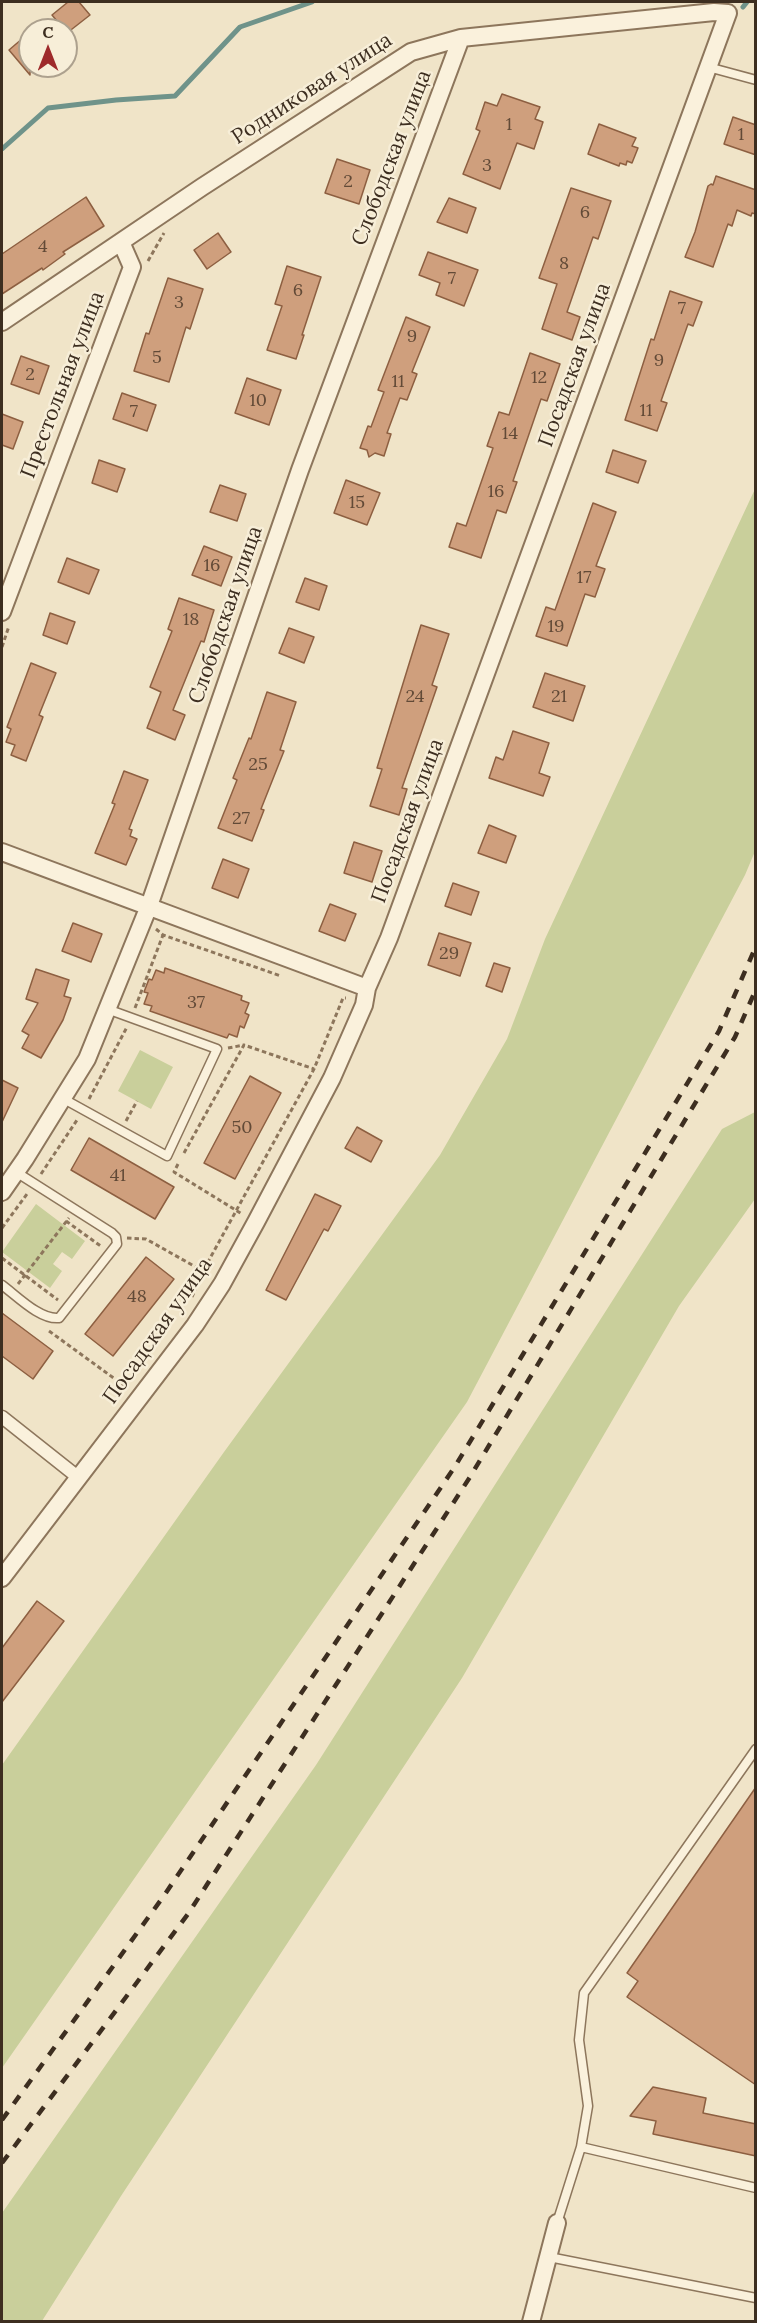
<!DOCTYPE html>
<meta charset="utf-8">
<style>
body{margin:0}
#map{position:relative;width:757px;height:2323px;overflow:hidden;background:#f0e4c8;font-family:Lora,serif}
canvas{display:block}
.frame{position:absolute;inset:0;border:3px solid #3d2e20;pointer-events:none}
.north{position:absolute;left:18px;top:18px;width:60px;height:60px;box-sizing:border-box;background:#f7eed8;border:2px solid #ada18e;border-radius:50%;rotate:0deg;font-size:16px;font-weight:700;line-height:24px;text-align:center;color:#3d2e20}
.north::after{content:'';display:block;margin:auto;width:21px;height:27px;background:#9e2a2b;clip-path:polygon(50% 0,100% 100%,50% 72%,0 100%)}
</style>
<div id="map">
<canvas width="757" height="2323"></canvas>
<div class="frame"></div>
<div class="north">С</div>
</div>
<script>
const c = document.querySelector('canvas').getContext('2d');
c.lineJoin = 'round';
function paint(path, color) { c.fillStyle = color; c.fill(path, 'evenodd'); }
function strokePath(path, color, width, dash) { c.strokeStyle = color; c.lineWidth = width; c.lineCap = dash ? 'butt' : 'round'; c.setLineDash(dash || []); c.stroke(path); }
function label(font, color, halo, rows, align = 'center') {
  c.font = font + ' Lora,serif'; c.lineWidth = 5; c.setLineDash([]); c.textBaseline = 'middle'; c.strokeStyle = halo; c.fillStyle = color; for (const [text, x, y, turn = 0] of rows) {
    c.save(); c.translate(x, y); c.rotate((+turn || 0) * Math.PI / 180); c.textAlign = isNaN(turn) ? turn : align; if (halo) c.strokeText(text, 0, 0); c.fillText(text, 0, 0); c.restore();
  }
}
const green = new Path2D(`
 M755,489L756,849L745,875L467,1402L2,2068V1765L224,1452L440,1155L507,1039L545,939Z
 M140,1050L173,1067L151,1109L118,1091Z
 M755,1112V1199L679,1306L462,1678L121,2196L42,2321H2V2213L316,1765L722,1129Z
 M36,1204L85,1241L72,1259L62,1252L53,1264L62,1271L50,1288L2,1252Z`);
const stream = new Path2D(`
 M743,7L747,2
 M2,149L48,108L116,100L175,96L240,27L312,2`);
const building = new Path2D(`
 M68,2H79L90,15L67,33L52,15Z
 M30,32V75L9,50Z
 M502,94L540,107L535,119L543,122L534,149L517,143L500,189L463,174L480,131L476,129L485,102L497,106Z
 M733,117L756,125V155L724,144Z
 M599,124L636,138L632,146L638,148L632,163L627,161L626,165L620,163L619,166L588,154Z
 M337,159L370,170L359,204L325,193Z
 M716,176L756,190V214L752,213L751,216L737,210L732,226L728,224L713,267L685,257L695,232L708,186L711,184L713,185Z
 M571,188L611,201L598,239L593,237L567,312L580,317L572,340L542,329L557,284L539,278Z
 M86,197L104,226L63,252L65,254L43,270L42,268L2,294V254Z
 M449,198L476,208L467,233L437,222Z
 M218,233L231,252L207,269L194,250Z
 M428,252L478,270L464,306L436,295L440,283L419,275Z
 M287,266L321,277L302,335H304L296,359L267,350L282,306L275,304Z
 M168,278L203,289L190,329L186,327L169,382L134,371L146,333L149,334Z
 M670,291L702,302L693,326L688,324L661,401L667,403L657,431L625,420L651,339L654,340Z
 M406,317L430,327L412,372L417,374L407,400L400,398L387,433L391,434L384,456L375,453L369,457L367,450L360,448L368,426L371,427L384,392L378,390Z
 M530,353L560,364L547,401L541,399L513,481L517,482L506,513L497,510L481,558L449,547L457,523L466,526L493,448L487,446L499,412L509,415Z
 M21,356L49,366L39,394L11,384Z
 M247,378L281,390L269,425L235,413Z
 M122,393L156,405L147,431L113,419Z
 M2,414L23,422L13,449L2,445Z
 M613,450L646,461L638,483L606,472Z
 M99,460L125,469L117,492L92,483Z
 M346,480L380,493L367,525L334,513Z
 M220,485L246,494L237,521L210,512Z
 M593,503L616,512L596,566L605,569L595,597L585,594L567,646L536,636L546,607L555,610Z
 M204,546L232,557L221,586L192,575Z
 M67,558L99,570L89,594L58,582Z
 M305,578L327,586L319,610L296,602Z
 M179,598L214,610L204,642L201,641L173,710L185,715L175,740L147,728L161,692L150,687L172,631L168,629Z
 M50,613L75,622L67,644L43,635Z
 M421,625L449,634L432,685L437,687L402,788L407,789L399,815L370,806L382,769L377,768Z
 M289,628L314,637L304,663L279,653Z
 M31,663L56,673L39,715L43,717L26,761L11,755L15,745L6,742L11,729L7,727Z
 M545,673L585,686L573,721L533,707Z
 M267,692L296,702L280,750L284,751L261,809L264,810L252,841L218,828L237,780L233,778L249,738L251,739Z
 M513,731L549,743L539,773L550,777L543,796L489,778L496,757L503,760Z
 M124,771L148,780L129,829L132,830L130,836L137,839L126,865L95,853L115,804L112,803Z
 M489,825L516,836L506,863L478,853Z
 M354,842L382,851L372,882L344,873Z
 M223,859L249,869L238,898L212,888Z
 M453,883L479,892L471,915L445,906Z
 M330,904L356,914L345,941L319,931Z
 M73,923L102,934L91,962L62,951Z
 M439,933L471,943L460,976L428,965Z
 M494,963L510,968L502,992L486,986Z
 M165,968L242,996L241,1000L249,1003L245,1013L249,1015L244,1028L240,1026L237,1037L229,1034L227,1038L150,1011L152,1006L144,1004L148,993L144,992L149,979L152,980L156,970L164,973Z
 M36,969L69,980L64,996L71,998L63,1020L41,1058L22,1048L29,1035L22,1031L38,1003L26,999Z
 M250,1076L281,1093L235,1179L204,1163Z
 M2,1080L18,1088L2,1122Z
 M357,1127L382,1141L371,1162L345,1148Z
 M89,1138L174,1187L155,1219L71,1170Z
 M315,1194L341,1206L328,1231L324,1229L286,1300L266,1290Z
 M146,1257L174,1279L113,1356L85,1334Z
 M2,1313L53,1351L33,1379L2,1356Z
 M37,1601L64,1621L2,1702V1648Z
 M756,1787V2085L627,1997L638,1981L627,1973Z
 M653,2087L706,2098L703,2113L756,2124V2156L653,2134L656,2121L630,2116Z`);
const path = new Path2D(`
 M148,261L164,233
 M2,647L9,626
 M156,929L163,935L281,976
 M135,1008L163,935
 M228,1048L244,1045
 M89,1099L127,1027
 M126,1121L137,1101
 M184,1153L244,1045L314,1069
 M178,1164L174,1172L242,1214
 M41,1174L77,1120
 M66,1221L102,1247
 M2,1228L27,1194
 M127,1238L146,1239L210,1275
 M2,1258L58,1300
 M18,1284L69,1218
 M192,1297L203,1271L314,1069L343,998H346
 M49,1331L126,1387`);
const service = new Path2D(`
 M708,67L756,80
 M62,1098L167,1156L217,1049L107,1009
 M2,1285C17,1296 40,1320 59,1318L117,1244L116,1237L112,1233L16,1172
 M581,2147L756,2188
 M557,2223L581,2147L588,2106L579,2040L584,1993L756,1749
 M549,2257L756,2298`);
const pedestrian = new Path2D(`
 M2,1417L79,1478`);
const minor = new Path2D(`
 M2,322L202,187L411,52L461,38L714,12L728,13L389,938L367,988L364,1005L332,1078L256,1222L222,1284L195,1325L2,1578
 M2,612L132,267L121,242
 M2,852L367,988
 M2,1192L25,1159L87,1059L149,906L300,470L461,38
 M531,2322L557,2223`);
const rail = new Path2D(`
 M2,2120L163,1897L454,1468L719,1031L756,946
 M2,2163L188,1914L470,1477L735,1037L756,989`);
const numberNames = [
 ["1",509,125],
 ["1",741,135],
 ["3",487,166],
 ["2",348,182],
 ["6",585,213],
 ["4",43,247],
 ["8",564,264],
 ["7",452,279],
 ["6",298,291],
 ["3",179,303],
 ["7",682,309],
 ["9",412,337],
 ["5",157,358],
 ["9",659,361],
 ["2",30,375],
 ["12",539,378],
 ["11",398,382],
 ["10",258,401],
 ["11",646,411],
 ["7",134,412],
 ["14",510,434],
 ["16",496,492],
 ["15",357,503],
 ["16",212,566],
 ["17",584,578],
 ["18",191,620],
 ["19",556,627],
 ["24",415,697],
 ["21",559,697],
 ["25",258,765],
 ["27",241,819],
 ["29",449,954],
 ["37",196,1003],
 ["50",242,1128],
 ["41",118,1176],
 ["48",137,1297]
];
const streetNames = [
 ["Родниковая улица",312,89,-33],
 ["Слободская улица",392,158,-69],
 ["Посадская улица",575,365,-70],
 ["Престольная улица",63,385,-69],
 ["Слободская улица",226,615,-71],
 ["Посадская улица",408,821,-70],
 ["Посадская улица",158,1331,-55]
];
paint(green, '#c9cf9b');
strokePath(stream, '#6f938a', 5);
paint(building, '#cf9f7d');
strokePath(building, '#8d5f41', 1.5);
strokePath(service, '#8d765c', 11);
strokePath(pedestrian, '#8d765c', 15);
strokePath(minor, '#8d765c', 20);
strokePath(path, '#8d765c', 3, [4.5, 3]);
strokePath(service, '#faf1dc', 8);
strokePath(pedestrian, '#faf1dc', 12);
strokePath(minor, '#faf1dc', 16);
strokePath(rail, '#3d2e20', 4.5, [10, 10]);
label('18px', '#624a37', null, numberNames);
label('21px', '#3d2e20', '#f7eed8', streetNames);
</script>
